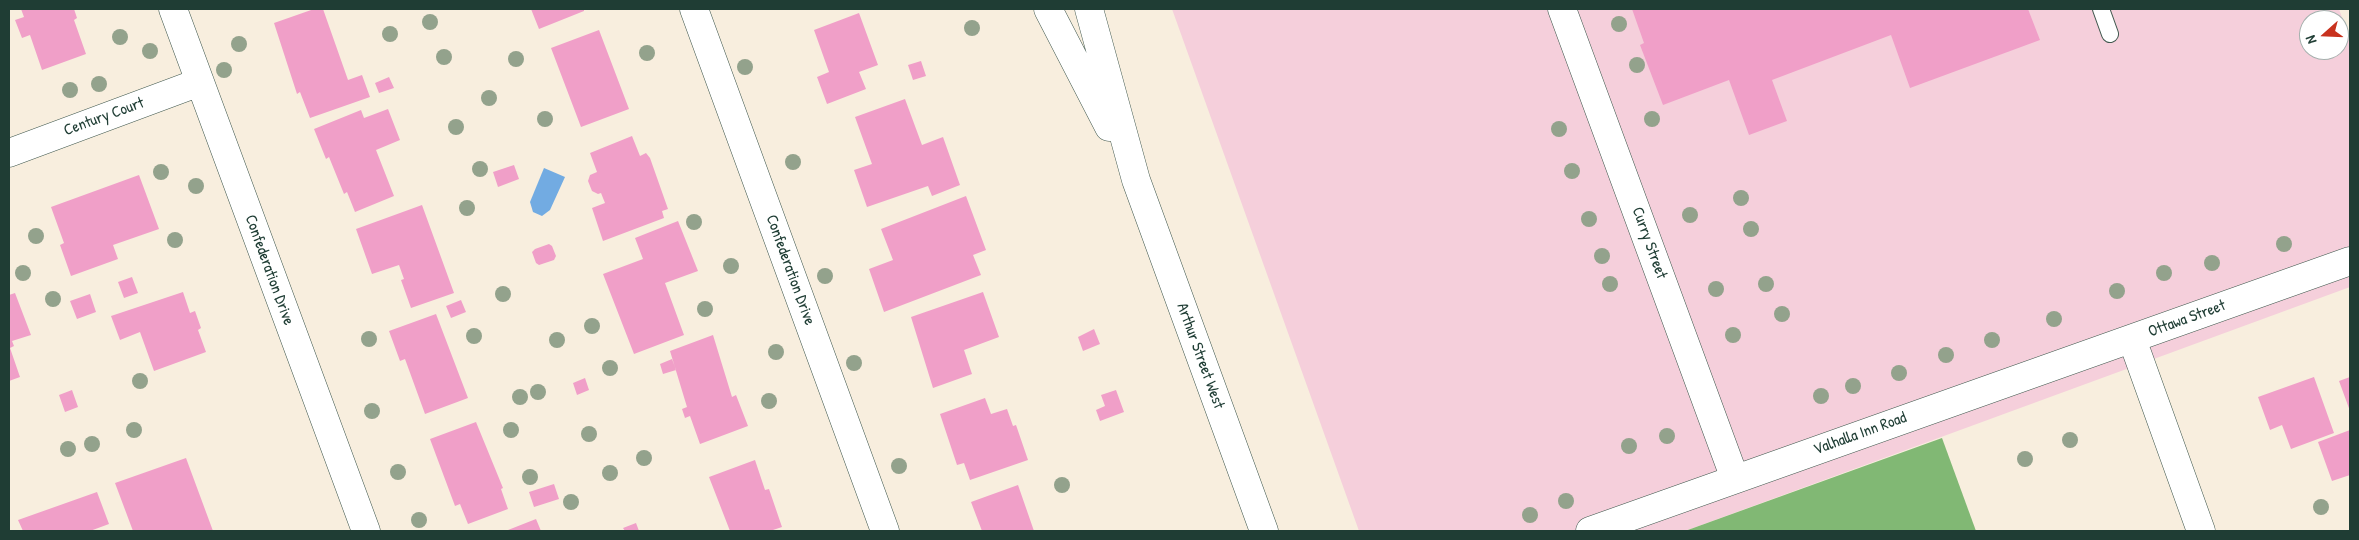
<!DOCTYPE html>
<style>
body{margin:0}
#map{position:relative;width:2359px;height:540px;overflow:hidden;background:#f8eede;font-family:"Patrick Hand",sans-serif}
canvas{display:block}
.frame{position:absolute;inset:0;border:10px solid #1f3d34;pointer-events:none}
.north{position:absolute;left:2299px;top:10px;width:50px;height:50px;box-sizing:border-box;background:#fff;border:1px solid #a5b1ae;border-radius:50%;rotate:250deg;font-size:14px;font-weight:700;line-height:20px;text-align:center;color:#1f3d34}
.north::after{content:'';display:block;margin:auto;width:18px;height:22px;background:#c8321e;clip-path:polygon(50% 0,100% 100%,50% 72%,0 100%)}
</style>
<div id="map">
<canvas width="2359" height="540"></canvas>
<div class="frame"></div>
<div class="north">N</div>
</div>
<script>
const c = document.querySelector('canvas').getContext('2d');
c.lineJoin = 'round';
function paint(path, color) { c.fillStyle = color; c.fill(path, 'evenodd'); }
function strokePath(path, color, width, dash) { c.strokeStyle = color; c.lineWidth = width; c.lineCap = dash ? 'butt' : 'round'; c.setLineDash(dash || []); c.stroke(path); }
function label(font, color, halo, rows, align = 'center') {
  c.font = font + ' "Patrick Hand",sans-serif'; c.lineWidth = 4; c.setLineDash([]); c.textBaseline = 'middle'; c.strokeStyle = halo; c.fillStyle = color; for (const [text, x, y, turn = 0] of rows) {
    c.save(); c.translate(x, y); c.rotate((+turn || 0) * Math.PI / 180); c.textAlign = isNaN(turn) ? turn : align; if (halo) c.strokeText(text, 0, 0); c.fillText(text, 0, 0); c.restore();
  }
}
const built = new Path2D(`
 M1172,9H2339L2350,40V287L1685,531H1359ZM2309,20H2339V50H2309Z`);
const forest = new Path2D(`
 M1942,438L1976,531H1685Z`);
const water = new Path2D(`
 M544,168L565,177L550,210L542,216L533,212L530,202Z`);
const building = new Path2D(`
 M21,9H74L77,18L74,20L86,54L42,70L30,35L22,38L15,20L24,17Z
 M314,9H323L348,80L362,75L370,97L310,118L300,92L297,94L274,23Z
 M531,9H584V11L539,29Z
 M1632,9H2028L2040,40L1910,88L1891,35L1772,80L1787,121L1749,135L1729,80L1663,105L1640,45L1644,43Z
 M859,13L878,65L859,72L866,89L827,104L817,77L829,72L814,30Z
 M599,30L629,109L581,127L551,48Z
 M921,61L926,76L913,80L908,65Z
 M389,77L394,88L379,93L375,83Z
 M905,99L922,145L943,137L960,185L932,196L928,186L867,207L854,170L872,164L855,117Z
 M388,109L400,140L376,150L394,196L355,212L347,192L344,194L329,157L326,159L314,129L361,110L364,118Z
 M632,136L640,156L646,153L650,158L668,209L662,211L664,218L603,241L592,208L605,203L601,193L598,194L592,191L588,181L590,175L597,172L590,153Z
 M514,165L519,179L498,187L493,172Z
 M139,175L159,229L113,245L118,259L71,276L60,245L64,243L51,207Z
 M966,196L986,250L973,255L981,275L884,312L869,269L893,260L881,229Z
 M422,205L454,293L411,308L401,280L404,279L399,265L372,274L356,229Z
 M678,221L698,271L665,283L684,335L634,354L603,274L643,259L635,238Z
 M549,244L552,246L556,256L554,260L539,265L536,263L532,252L535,249Z
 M132,277L138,293L124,298L118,282Z
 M183,292L190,313L195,311L201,328L198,330L206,352L154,371L140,332L120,340L111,316Z
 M983,292L999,337L964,350L972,374L933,388L911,317Z
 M15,293L31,335L12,341L14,346L10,348L20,377L9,381V295Z
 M90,294L96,312L77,319L70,301Z
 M461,300L466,312L451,318L446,306Z
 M436,314L468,398L425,414L405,359L400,361L389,331Z
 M1094,329L1100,344L1083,351L1078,337Z
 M713,335L732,397L736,395L748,426L700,444L690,416L685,418L682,409L687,407L670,351Z
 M672,359L676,370L663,374L660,364Z
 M2314,377L2334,433L2291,449L2282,425L2270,430L2258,397Z
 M2350,377V411L2339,381Z
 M585,378L589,390L577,395L573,383Z
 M72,390L78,407L65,412L59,395Z
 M1116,390L1124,412L1100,421L1096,410L1105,406L1101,395Z
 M985,398L991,414L1007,409L1013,426L1016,425L1028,460L970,480L964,463L957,465L940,414Z
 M476,422L503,488L501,489L508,509L468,524L460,504L455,506L430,439Z
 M2350,430V475L2332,481L2318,442Z
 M186,458L213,531H133L115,483Z
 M755,460L765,490L769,489L782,527L770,531H730L709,477Z
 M554,484L559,499L534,507L529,492Z
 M1018,485L1034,531H982L971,502Z
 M97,492L109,524L90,531H23L18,520Z
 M536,519L541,531H509L508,530Z
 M636,523L639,531H625L623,528Z`);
const service = new Path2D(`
 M2101,9L2110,34`);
const minor = new Path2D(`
 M173,9L366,531
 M694,9L885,531
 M1562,9L1735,479
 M9,153L200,82
 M2132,339L2201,531
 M1590,531L2350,261`);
const secondary = new Path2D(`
 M1048,9L1109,127
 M1089,9L1136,180L1264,531`);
const trees = [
 [430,22],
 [1619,24],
 [972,28],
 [390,34],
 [120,37],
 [239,44],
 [150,51],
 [647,53],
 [444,57],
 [516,59],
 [1637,65],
 [745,67],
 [224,70],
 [99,84],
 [70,90],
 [489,98],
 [545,119],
 [1652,119],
 [456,127],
 [1559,129],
 [793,162],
 [480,169],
 [1572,171],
 [161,172],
 [196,186],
 [1741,198],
 [467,208],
 [1690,215],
 [1589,219],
 [694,222],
 [1751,229],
 [36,236],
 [175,240],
 [2284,244],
 [1602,256],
 [2212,263],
 [731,266],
 [23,273],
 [2164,273],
 [825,276],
 [1610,284],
 [1766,284],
 [1716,289],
 [2117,291],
 [503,294],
 [53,299],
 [705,309],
 [1782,314],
 [2054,319],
 [592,326],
 [1733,335],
 [474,336],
 [369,339],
 [557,340],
 [1992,340],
 [776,352],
 [1946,355],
 [854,363],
 [610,368],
 [1899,373],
 [140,381],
 [1853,386],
 [538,392],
 [1821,396],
 [520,397],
 [769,401],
 [372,411],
 [134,430],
 [511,430],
 [589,434],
 [1667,436],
 [2070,440],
 [92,444],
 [1629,446],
 [68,449],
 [644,458],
 [2025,459],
 [899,466],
 [398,472],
 [610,473],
 [530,477],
 [1062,485],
 [1566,501],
 [571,502],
 [2321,507],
 [1530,515],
 [419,520]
];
const streetNames = [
 ["Century Court",104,117,-20],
 ["Curry Street",1649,243,70],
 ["Confederation Drive",269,270,70],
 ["Confederation Drive",790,270,70],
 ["Ottawa Street",2187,319,-20],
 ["Arthur Street West",1200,356,70],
 ["Valhalla Inn Road",1860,434,-20]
];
paint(built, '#f5cfdb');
paint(forest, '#81b874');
paint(water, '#72abe2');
paint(building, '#f09fc8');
strokePath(service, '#40584e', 18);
strokePath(minor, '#40584e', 29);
strokePath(secondary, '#40584e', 29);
strokePath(service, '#fff', 16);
strokePath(minor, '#fff', 28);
strokePath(secondary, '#fff', 28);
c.fillStyle = '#93a28c';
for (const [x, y] of trees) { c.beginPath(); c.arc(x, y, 8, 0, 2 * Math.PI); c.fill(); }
label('16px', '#1f3d34', '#fff', streetNames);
</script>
